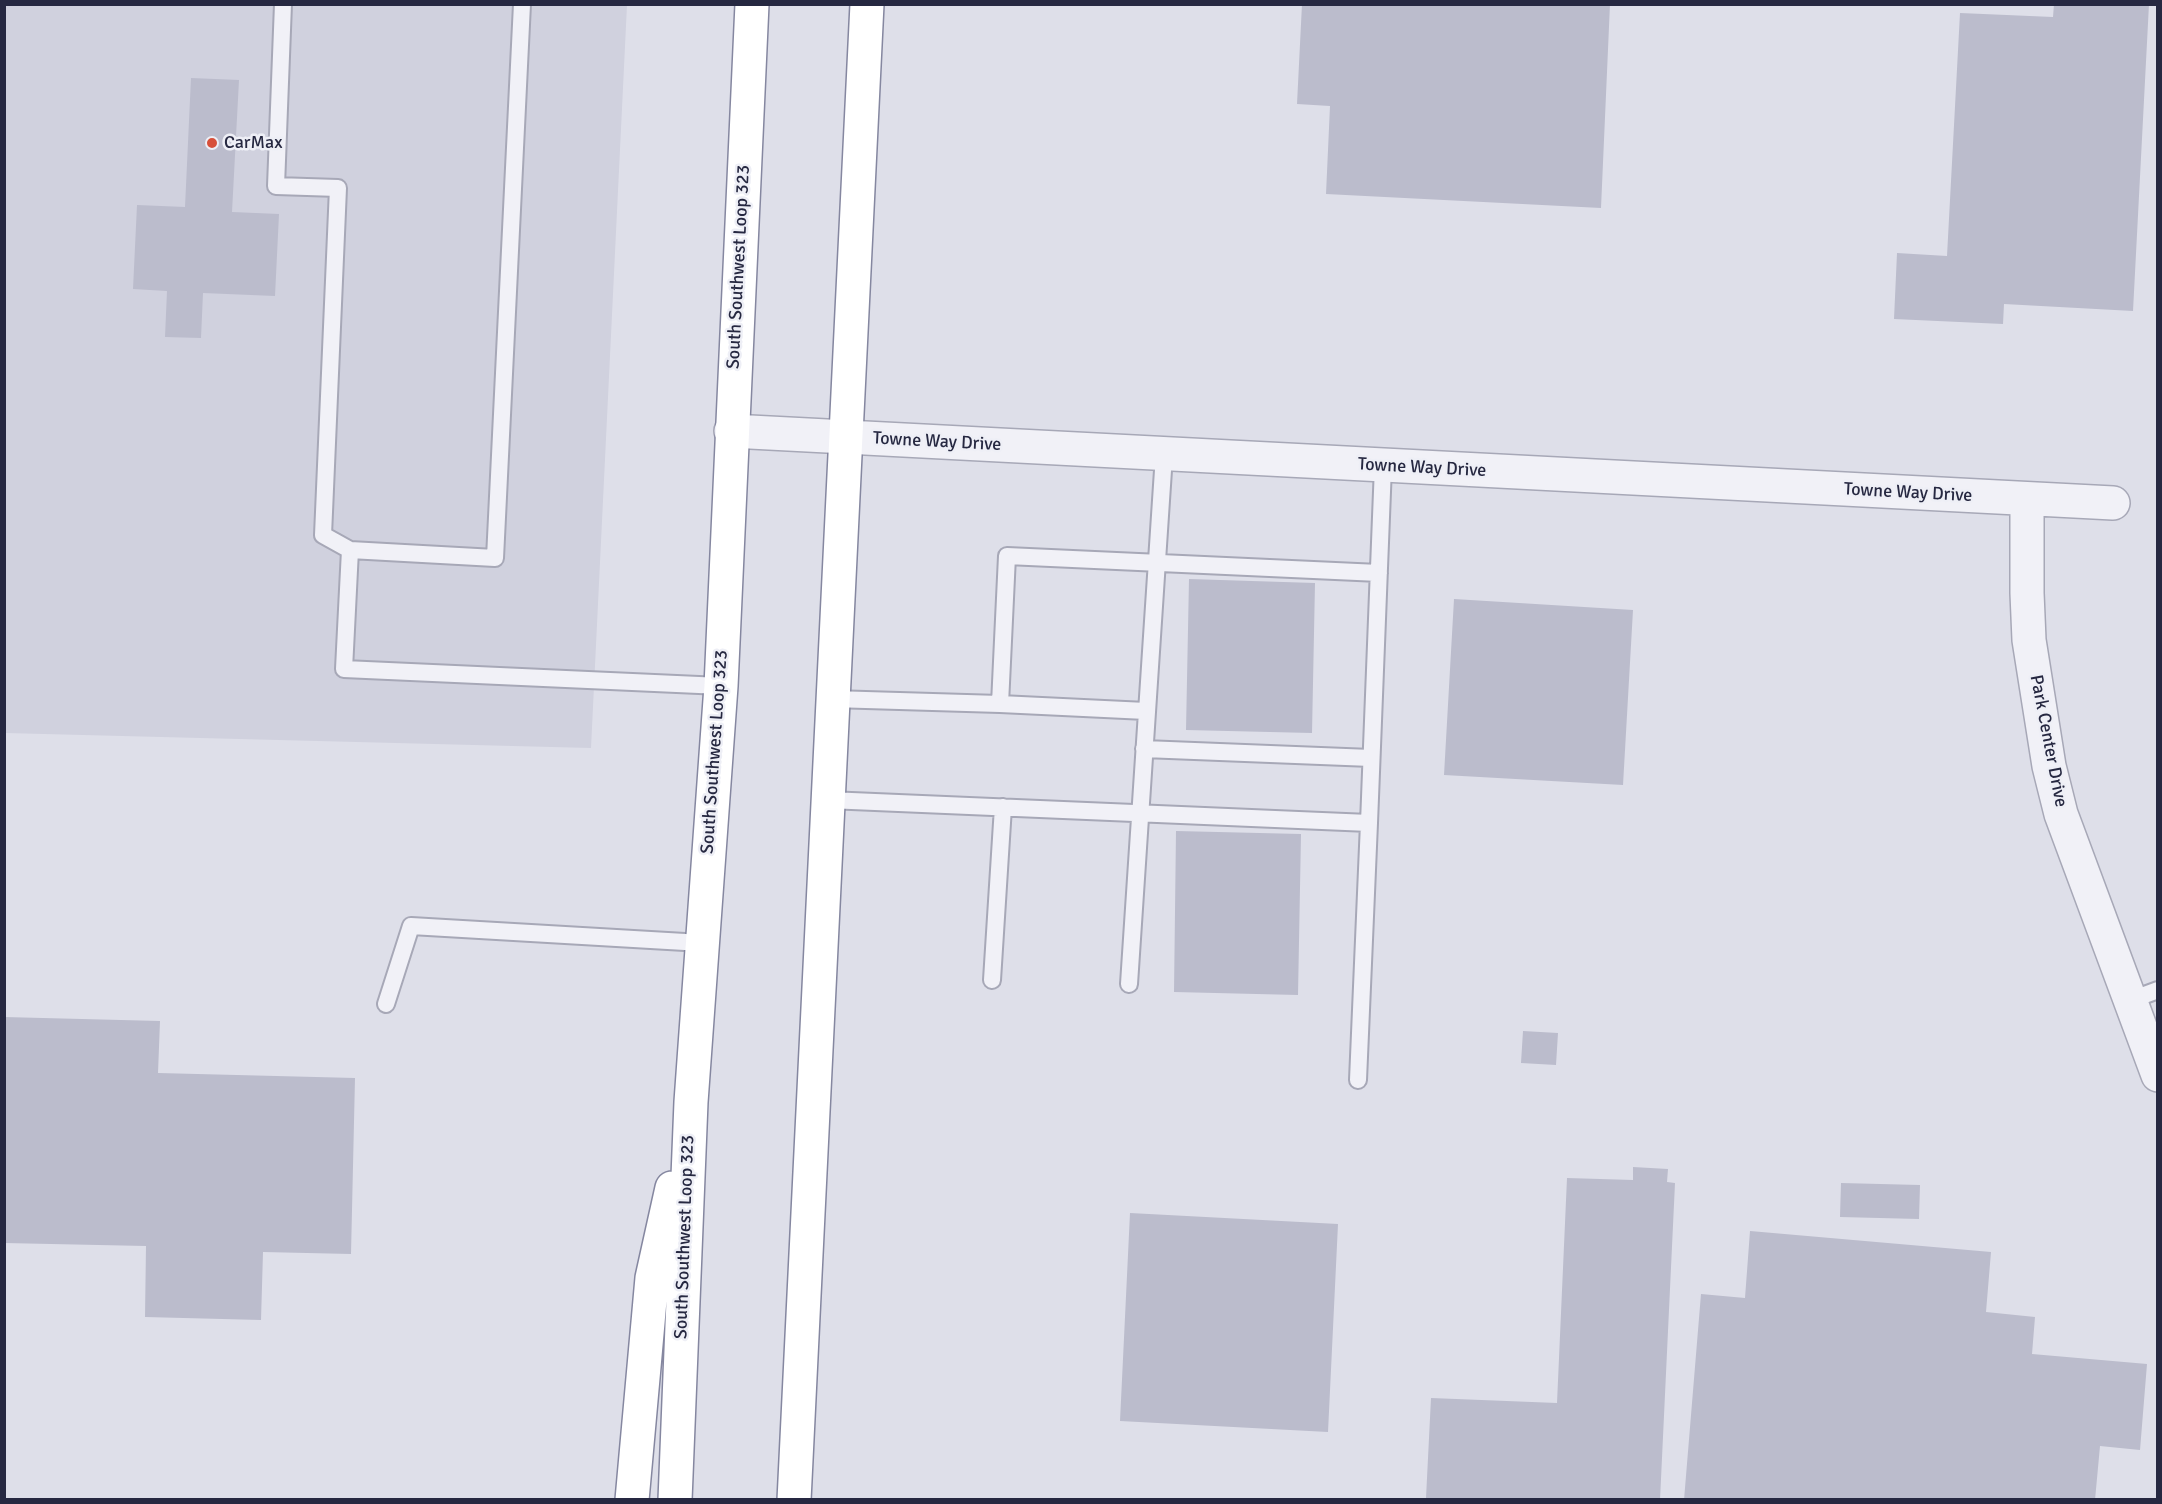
<!DOCTYPE html>
<style>
body{margin:0}
#map{position:relative;width:2162px;height:1504px;overflow:hidden;background:#dedfe9;font-family:Signika,sans-serif}
canvas{display:block}
.frame{position:absolute;inset:0;border:6px solid #262841;pointer-events:none}
</style>
<div id="map">
<canvas width="2162" height="1504"></canvas>
<div class="frame"></div>
</div>
<script>
const c = document.querySelector('canvas').getContext('2d');
c.lineJoin = 'round';
function paint(path, color) { c.fillStyle = color; c.fill(path, 'evenodd'); }
function strokePath(path, color, width, dash) { c.strokeStyle = color; c.lineWidth = width; c.lineCap = dash ? 'butt' : 'round'; c.setLineDash(dash || []); c.stroke(path); }
function label(font, color, halo, rows, align = 'center') {
  c.font = font + ' Signika,sans-serif'; c.lineWidth = 5; c.setLineDash([]); c.textBaseline = 'middle'; c.strokeStyle = halo; c.fillStyle = color; for (const [text, x, y, turn = 0] of rows) {
    c.save(); c.translate(x, y); c.rotate((+turn || 0) * Math.PI / 180); c.textAlign = isNaN(turn) ? turn : align; if (halo) c.strokeText(text, 0, 0); c.fillText(text, 0, 0); c.restore();
  }
}
const built = new Path2D(`
 M5,5H627L591,748L5,733Z`);
const building = new Path2D(`
 M1302,4H1610L1601,208L1326,194L1330,106L1297,104Z
 M2054,4H2149L2133,311L2004,304L2003,324L1894,319L1897,253L1947,256L1960,13L2053,17Z
 M191,78L239,80L232,212L279,214L275,296L203,293L201,338L165,337L167,291L133,289L137,205L185,207Z
 M1189,579L1315,583L1312,733L1186,730Z
 M1454,599L1633,610L1623,785L1444,775Z
 M1176,831L1301,834L1298,995L1174,992Z
 M4,1017L160,1021L158,1073L355,1078L351,1254L263,1252L261,1320L145,1317L146,1246L4,1243Z
 M1523,1031L1558,1033L1556,1065L1521,1063Z
 M1633,1167L1668,1169L1667,1182L1675,1183L1660,1500L1426,1498L1431,1398L1557,1403L1567,1178L1633,1180Z
 M1841,1183L1920,1185L1919,1219L1840,1217Z
 M1130,1213L1338,1224L1328,1432L1120,1421Z
 M1750,1231L1991,1252L1986,1312L2035,1317L2032,1354L2147,1364L2140,1450L2100,1446L2095,1500H1684L1701,1294L1745,1298Z`);
const lane = new Path2D(`
 M283,4L276,186L338,188L323,535L350,550L344,669L721,686
 M350,550L495,558L522,4
 M832,699L1000,704
 M1146,711L1000,704L1007,556L1379,573
 M1144,749L1371,758
 M828,800L1369,823L1358,1080
 M1369,823L1383,466
 M992,980L1003,807
 M1129,984L1164,455
 M2131,1000L2158,990
 M386,1004L411,926L702,943`);
const street = new Path2D(`
 M731,431L2113,503
 M2027,499V593L2029,640L2049,766L2061,814L2158,1075`);
const highway = new Path2D(`
 M632,1500L652,1278L672,1188
 M675,1500L691,1102L721,686L752,4
 M794,1500L867,4`);
const markers = [
 [212,143,6,"#d7503a"]
];
const poiNames = [
 ["CarMax",224,143]
];
const streetNames = [
 ["South Southwest Loop 323",739,267,-87],
 ["Towne Way Drive",937,442,3],
 ["Towne Way Drive",1422,468,3],
 ["Towne Way Drive",1908,493,3],
 ["Park Center Drive",2048,741,79],
 ["South Southwest Loop 323",715,752,-86],
 ["South Southwest Loop 323",685,1237,-88]
];
paint(built, '#d0d1de');
paint(building, '#bbbccc');
strokePath(lane, '#a7a8b7', 20);
strokePath(street, '#a7a8b7', 36);
strokePath(highway, '#8587a0', 36);
strokePath(lane, '#f1f1f7', 16);
strokePath(street, '#f1f1f7', 33);
strokePath(highway, '#fff', 33);
for (const [x, y, r, color] of markers) { const dot = new Path2D(); dot.arc(x, y, r, 0, 2 * Math.PI); c.fillStyle = color; c.fill(dot); strokePath(dot, '#eeeff6', 2); }
label('18px', '#262841', '#eeeff6', poiNames, 'left');
label('18px', '#262841', '#eeeff6', streetNames);
</script>
